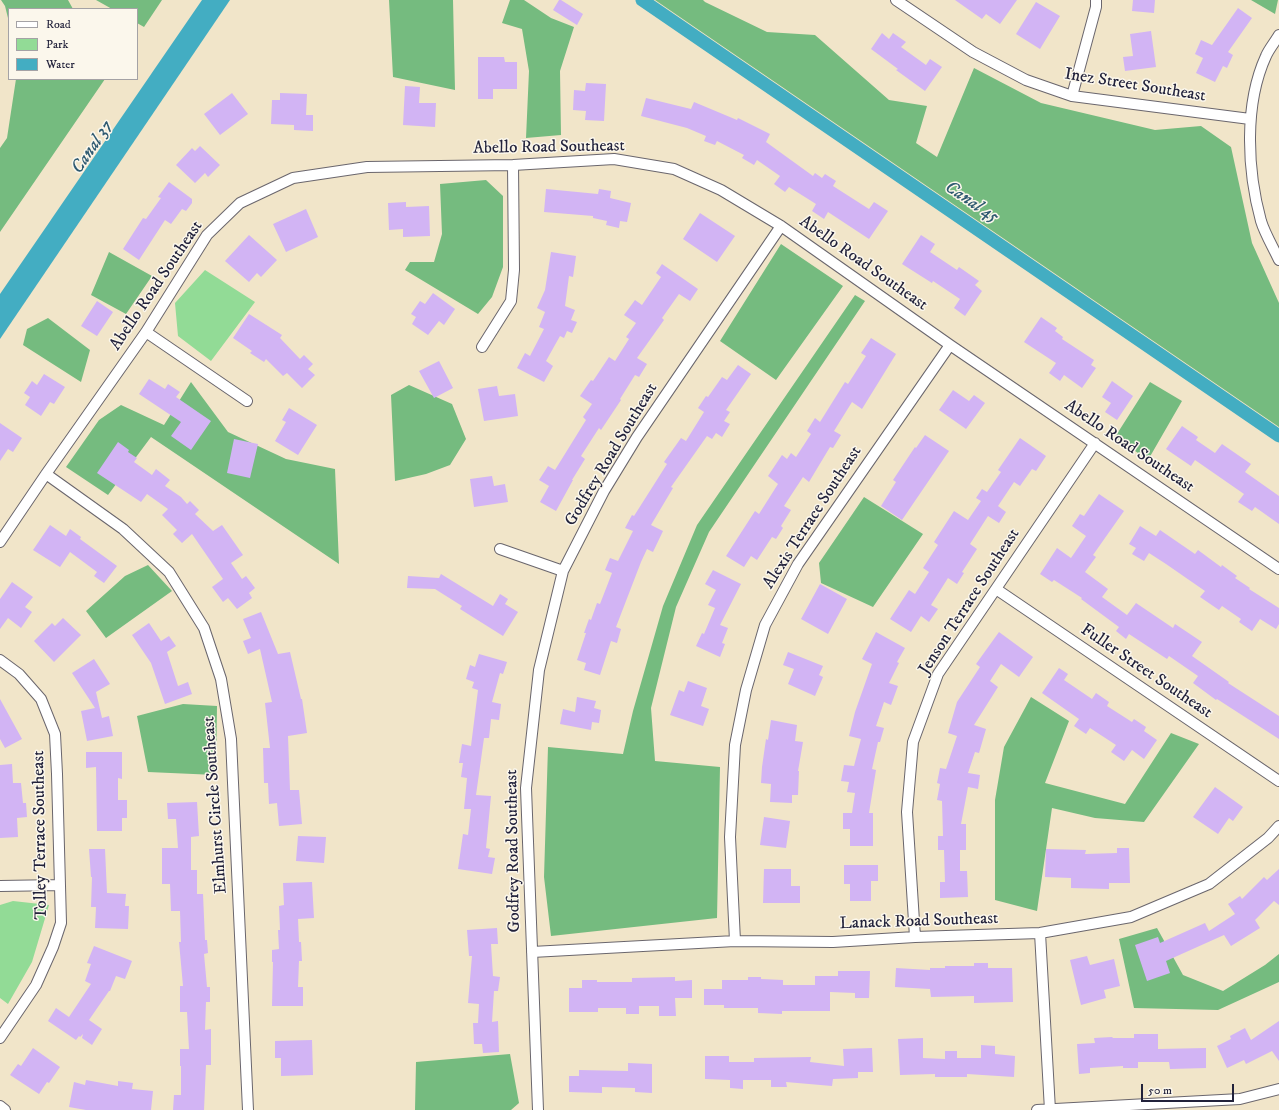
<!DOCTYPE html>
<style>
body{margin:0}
#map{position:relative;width:1279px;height:1110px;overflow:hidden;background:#f1e5c9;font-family:"IM FELL DW Pica",serif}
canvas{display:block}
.legend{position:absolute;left:8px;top:8px;width:130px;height:72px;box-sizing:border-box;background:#fbf7ec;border:1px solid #a4a2a5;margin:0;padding:5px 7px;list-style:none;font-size:12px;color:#22223b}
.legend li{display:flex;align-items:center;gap:8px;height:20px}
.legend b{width:20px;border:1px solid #a4a2a5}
.scale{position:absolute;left:1141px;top:1084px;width:93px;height:18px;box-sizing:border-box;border:2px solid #22223b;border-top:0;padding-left:5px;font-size:12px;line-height:14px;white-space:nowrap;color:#22223b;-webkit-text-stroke:3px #fbf7ec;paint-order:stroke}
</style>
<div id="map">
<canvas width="1279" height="1110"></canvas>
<ul class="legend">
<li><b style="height:5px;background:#fff"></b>Road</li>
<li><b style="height:11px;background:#92db96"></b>Park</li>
<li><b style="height:11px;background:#43adc2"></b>Water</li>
</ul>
<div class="scale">50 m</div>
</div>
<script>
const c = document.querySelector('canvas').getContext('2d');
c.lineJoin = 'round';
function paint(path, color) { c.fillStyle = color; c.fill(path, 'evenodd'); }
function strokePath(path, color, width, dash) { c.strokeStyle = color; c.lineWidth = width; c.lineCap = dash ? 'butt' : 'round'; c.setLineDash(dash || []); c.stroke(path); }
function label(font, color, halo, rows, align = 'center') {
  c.font = font + ' "IM FELL DW Pica",serif'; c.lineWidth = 3; c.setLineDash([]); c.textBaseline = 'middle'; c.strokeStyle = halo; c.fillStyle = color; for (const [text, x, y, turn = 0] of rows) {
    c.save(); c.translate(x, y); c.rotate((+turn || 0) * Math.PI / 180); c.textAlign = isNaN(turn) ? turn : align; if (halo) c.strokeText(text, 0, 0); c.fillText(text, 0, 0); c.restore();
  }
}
const green = new Path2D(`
 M205,270L255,302L211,361L178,336L175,303Z
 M13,901L49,905L32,962L8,1004L0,998V905Z`);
const forest = new Path2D(`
 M1,0H68L73,9H9V22L5,6Z
 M96,0H162L144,27L137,23V9H112Z
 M389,0H453L455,90L393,77Z
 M510,0H524L551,18L574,27L560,71L561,135L526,138L529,71L522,29L502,23Z
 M655,0H703L705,2L767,32L815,35L889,100L927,106L916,143L937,157L974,68L1041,103L1155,130L1201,126L1231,147L1252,243L1279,303V427Z
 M1251,0H1278L1275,14Z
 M16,79H105L0,232V148L7,138Z
 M486,180L503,196V267L492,297L478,314L405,270L410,262H434L442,234L440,184Z
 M781,244L843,286L776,380L720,341Z
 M109,252L152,276L126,314L91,295Z
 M855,295L865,301L709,532L676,607L651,708L655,761L720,767L717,918L551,936L544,877L548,747L623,754L633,711L663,606L697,525Z
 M48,318L90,350L81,382L23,345L27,329Z
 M191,382L228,432L286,459L335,469L339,564L151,437L108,495L66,467L99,420L121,405L164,425Z
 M1150,382L1182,401L1148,460L1115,437Z
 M409,385L452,404L466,439L450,465L426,474L395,481L391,395Z
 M864,497L923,534L873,607L821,583L819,563Z
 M148,565L172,591L106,638L86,611L125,576Z
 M1031,697L1069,721L1045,783L1125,804L1171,733L1199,744L1144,822L1095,818L1052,808L1037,911L995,900V800L1004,747Z
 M183,704L217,706L216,775L148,772L137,716Z
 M1157,928L1183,975L1223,991L1265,965L1279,954V982L1218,1010L1134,1008L1119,939Z
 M510,1054L519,1103L511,1110H415L416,1062Z`);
const water = new Path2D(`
 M202,0H230L0,339V294Z`);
const canal = new Path2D(`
 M642,0L1279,436`);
const building = new Path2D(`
 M559,0H561L583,14L577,25L553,10Z
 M955,0H1017L1000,24L986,14L982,19Z
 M1133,0H1155L1154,13L1132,11Z
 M1036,2L1060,16L1040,49L1016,34Z
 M1238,8L1252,18L1228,52L1233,55L1227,68L1223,66L1215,82L1196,73L1203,58L1195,54L1201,40L1212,45Z
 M1151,31L1156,67L1125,71L1123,57L1133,56L1130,34Z
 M882,33L889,39L893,33L906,42L901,47L926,65L930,59L942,67L925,91L896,70L898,69L871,49Z
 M478,57H504L505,62H517V89H493V99H478Z
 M586,83L606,84L604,121L585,120L586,111L573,110L574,90L585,91Z
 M405,86L420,87L419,103H436L435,127L403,125Z
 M232,93L248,114L220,135L204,114Z
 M280,93L307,94L306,115H313V131L294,130V125L271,124L272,100H280Z
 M646,98L691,109L694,102L737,120L738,118L770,134L766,142L813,176L815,173L822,178L825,174L836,181L833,186L869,209L874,202L888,211L869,239L828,212L824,219L812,211L816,204L789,187L785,192L774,184L780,176L757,160L754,165L742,158L744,155L717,141L715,145L704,141L706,136L687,128L641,116Z
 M200,146L220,165L208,177L205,173L195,183L176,165L192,148L195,151Z
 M169,182L192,199V203L186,211L182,209L171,224L165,220L139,260L123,249L143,218L146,219L161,198L158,197Z
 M546,189L598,194L599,189L611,191L610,198L631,203L627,222L620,221L619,228L606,225L607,221L593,218V216L544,212Z
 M406,202V207L429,206L430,236L403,237V229L389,230L388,203Z
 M306,209L318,237L286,252L273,224Z
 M700,213L735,236L717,262L683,239Z
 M249,235L277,260L261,277L257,273L249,282L225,261Z
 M921,235L935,244L930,252L957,270L959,267L979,281L975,285L982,291L965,316L954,308L960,299L933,281L932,283L902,264Z
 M551,252L576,256L573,277L569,276L565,306L575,310L571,320L577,322L572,333L567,331L564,338L560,336L546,361L553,366L544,382L517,368L525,353L530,356L544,329L539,327L545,312L537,308L545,290Z
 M662,264L698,289L690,301L679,294L662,318L664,320L637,358L647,364L639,377L635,375L620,399L621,400L601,430L599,428L581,456L585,459L572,480H573L556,511L540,502L549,486L539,480L548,466L555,470L586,420L583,417L592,404L580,396L591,380L593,381L609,357L615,361L629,339L626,337L636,323L624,315L635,300L642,305L661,277L656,273Z
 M433,293L455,309L444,325L439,321L428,335L412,324L416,317L411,314L420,301L425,304Z
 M97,301L113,312L97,336L81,326Z
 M249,314L282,335L280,338L300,359L304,355L313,364L308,369L315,375L302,388L287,373L283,376L266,359L264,362L250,353L252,351L233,338Z
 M1041,317L1057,328L1055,331L1063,337L1062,339L1094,360L1091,365L1096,368L1082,388L1064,375L1060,381L1049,373L1056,363L1024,342Z
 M871,338L896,354L862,409L852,402L834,431L841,435L833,448L830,447L809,482L803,477L784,506L791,510L781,526L783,528L776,539L772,537L757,560L751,556L744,567L726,556L755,511L759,514L778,484L768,476L782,455L787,459L791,453L796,457L811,434L807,431L815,418L820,422L845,382L848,384L866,356L861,353Z
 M439,361L453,388L434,398L419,371Z
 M738,365L751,374L726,410L730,412L724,421L730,424L722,437L716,433L712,439L707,436L671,487L673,488L651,525L663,531L653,552L647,549L641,562L616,627L621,629L617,643L611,641L600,675L584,670L586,663L577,660L586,633H584L589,619L591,620L597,603L600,604L612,573L605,570L610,558L618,561L633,531L625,528L632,515L634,516L667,464L664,462L681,438L686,441L704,412L698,408L706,396L708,397L722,377L727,380Z
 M44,374L65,387L54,404L50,402L41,416L25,405L30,397L24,393L32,381L37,385Z
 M149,379L165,389L168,384L180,392L176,397L211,421L191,450L171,436L181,422L139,394Z
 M1112,381L1133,396L1117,420L1105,412L1111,403L1102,397Z
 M497,386L499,396L515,394L518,416L484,421L478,389Z
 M953,390L969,401L974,395L985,403L966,429L939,410Z
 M289,408L317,425L298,455L275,441L286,422L282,420Z
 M0,423L22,438L13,452L8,449L0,461Z
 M1182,426L1198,437L1196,440L1215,453L1222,444L1251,464L1245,472L1279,496V524L1255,507L1252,511L1238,502L1244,494L1195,460L1191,466L1166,449Z
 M925,435L949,451L902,520L881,506L896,482L893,480L915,447L916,448Z
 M1020,438L1046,456L1036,471L1032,469L1020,486L1014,482L998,506L1006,512L999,523L988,516L970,544L977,549L962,572L964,573L957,584L948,578L931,605L938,609L929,622L921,616L911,632L890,619L909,590L915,594L929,572L923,568L938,545L934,542L954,511L968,520L981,501L976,498L982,489L987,492L1001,472L998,470Z
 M234,439L258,444L250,478L227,473Z
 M118,442L129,450L128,452L137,458L134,462L152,475L156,469L170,480L165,486L181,497L187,504L190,501L199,510L195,514L213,531L222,525L243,555L231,563L242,579L246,576L255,588L249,593L252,598L237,609L228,598L223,602L212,587L223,579L192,534L182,543L173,534L177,530L162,515L168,509L147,494L141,502L97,473Z
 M492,476L494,486L505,484L508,502L474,507L470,479Z
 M1099,494L1124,511L1093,555L1096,557L1085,572L1108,589L1102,597L1127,615L1136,603L1173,628L1175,624L1202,642L1192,656L1229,682L1228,683L1279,716V739L1217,699L1216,700L1193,683L1198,676L1169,656L1167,659L1129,634L1126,639L1116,631L1119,627L1081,599L1082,598L1054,580L1052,582L1040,574L1057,548L1071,558L1086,536L1072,526L1080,514L1084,516Z
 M50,525L66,536L70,529L81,537L80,539L117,566L104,583L94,576L97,572L70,552L60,567L33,550Z
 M1140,526L1156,536L1160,530L1195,554L1198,550L1221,567L1222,565L1237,576L1235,578L1250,588L1249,589L1279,608V624L1276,629L1260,619L1252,631L1239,622L1241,619L1222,606L1219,610L1200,597L1205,591L1166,564L1149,553L1144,561L1132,554L1136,548L1129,544Z
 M713,570L741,584L720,625L728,628L722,643L725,644L720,657L696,646L702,633L704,634L715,608L708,605L716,590L705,584Z
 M441,574L493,606L500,594L508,599L505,604L518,612L503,636L460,609L462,606L435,589L407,588L408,576L439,578Z
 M12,582L33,597L25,607L32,612L21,628L8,618L0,629V599Z
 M820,584L847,599L828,634L801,619Z
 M261,612L278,654L290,652L301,699H302L307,733L288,736L290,790H299L302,824L279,826L277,803L269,804L268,783H264L263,748H270L265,703L272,702L260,649L248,654L243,641L251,638L243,619Z
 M63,618L81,635L54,662L34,641L52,623L55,626Z
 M149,623L161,641L169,636L176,646L167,652L178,686L188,682L192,694L165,704L151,663L132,635Z
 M876,632L905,648L897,662L899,663L889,683L898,686L891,705L884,702L876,726L884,728L880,742H878L872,769L876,770L869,813H873V846H850V829H843V813H852L855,793L847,792L849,782L841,781L844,765L854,766L861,739L849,736L855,712L872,664L862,659Z
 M999,632L1033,657L1019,677L1001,664L990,681L998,687L974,725L986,729L979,753L975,752L968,773L980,775L978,789L968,787L961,824H966V850H960V871H967L968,897L940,898V882H945L944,850H938V836H943L942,801L937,800L940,784L937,783L940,768L946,769L957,736L948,733L957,702L980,667L976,664Z
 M788,652L823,666L819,675L823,677L815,696L788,684L794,669L783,665Z
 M479,654L507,662L503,674L500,673L492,702L501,704L499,720L491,719L489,738H484L476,795L491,796L486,848L490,849L488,857L495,858L492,874L458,869L463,834L468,835L471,809H464L467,778L461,777L463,763H459L462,744L471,746L478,690L472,688L474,682L466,679L470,665L475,667Z
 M94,659L110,684L96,692L102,718L109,716L113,736L87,741L81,711L95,708L72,673Z
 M1059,668L1068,674L1064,680L1092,699L1096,693L1109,702L1107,706L1132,722L1134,719L1146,727L1144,731L1157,740L1144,759L1132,750L1124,761L1111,752L1116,745L1090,728L1086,734L1074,726L1079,719L1042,693Z
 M688,681L707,688L701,706L709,709L703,726L670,715L679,690L684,692Z
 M577,697L596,701L594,708L601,710L599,723L592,722L591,730L560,724L563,709L575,712Z
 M0,699L22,739L5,748L0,739Z
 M771,720L797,725L795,741L803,742L798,771H799L798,795H792V803L770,802L771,784L761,783L762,767L766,739L768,740Z
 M86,752H122V779L118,778V800H127V818H122V831H97L96,767L86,768Z
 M12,764L13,783H21L23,803H26L27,817L17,818L18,837L0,838V765Z
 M1215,787L1243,807L1233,821L1229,818L1218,834L1193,817Z
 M197,802L199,836L191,837V870H197V894H203L205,940H207L208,953L204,954L207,987H210V1002H206L205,1030L211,1029V1065H206L204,1110H173L174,1095H181V1066H180V1049H189L187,1012H180V986H183L179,942H181L180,911H171L170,884H162V848H178L176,819H168L167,803Z
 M764,817L790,821L786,848L760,845Z
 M298,836L326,837L324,863L296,861Z
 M1117,848H1129L1130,883H1109V889L1071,888V878L1045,877L1046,849L1086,850L1085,854L1117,853Z
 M89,849H105L107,893L126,894L125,906H129L128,929L95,928L96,907H91L92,877H91Z
 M844,865H878V881H871V901H850V884H844Z
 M764,869H791V886H800V903H763Z
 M1279,869V905L1274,901L1255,920L1260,928L1231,946L1224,935L1166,961L1170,973L1147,981L1135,945L1158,937L1160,943L1205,923L1209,931L1235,914L1228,904L1240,896L1242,899L1264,877L1267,880Z
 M312,882L314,918L298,919L299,942H301L302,961H299L298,987H303V1006H272L273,962H272V950L279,949L278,930H280L279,906L284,905L283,883Z
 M497,928L498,944H491L493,976L500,977L498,991H494L492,1022L498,1021L499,1052L483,1053L482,1044H474L473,1023H478L479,1004L468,1003L472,956H469L467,930Z
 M94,946L132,961L125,979L116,976L110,991H109L89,1020L102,1029L92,1045L82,1038L83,1034L80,1037L79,1036L76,1040L48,1021L56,1008L69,1017L91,984L85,981L91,964L87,963Z
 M1087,956L1090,965L1114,959L1120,986L1104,990L1106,998L1081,1005L1070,960Z
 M974,963H988V968H1012L1013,1002L974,1003V996L931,997L930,989L895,987L896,968L930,970V968H945V966H974Z
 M838,971H870L869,998H855V993L830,992V1011H782V1014L758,1013V1008H724V1005H704V989H722V980H748V977H761V979L783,980V985H815V976H838Z
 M675,977V981L692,980V998H675L676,1016H659V1006H639V1014H626V1008H598V1012H569V988H582V980H597V982H632V978Z
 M1279,1021V1061L1272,1051L1246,1064L1244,1060L1227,1068L1217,1046L1231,1039L1230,1036L1245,1028L1251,1040Z
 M1134,1034H1158V1049L1206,1048V1068L1170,1069L1169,1062H1138V1068H1123V1066L1090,1068V1073L1079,1074L1077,1044L1095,1043L1094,1038L1112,1037L1113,1038H1134Z
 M923,1038V1058L945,1059V1051H957V1058H981V1045L995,1046V1054L1015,1056L1014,1077L967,1074V1077H935V1074L900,1075L898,1039Z
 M312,1040L313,1075L281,1076V1058H275V1041Z
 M33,1048L60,1067L49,1083L47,1082L39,1094L10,1075L18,1064L21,1066Z
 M872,1048L873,1072H858V1078L833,1079L832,1086L786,1082L787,1087H771V1080H743V1089L730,1088V1080L705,1079V1056H729V1062H754V1058L811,1057L810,1062L844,1066L843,1049Z
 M628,1063L652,1064V1093L635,1092V1088L602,1087V1093L569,1092V1076H579V1070L628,1071Z
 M86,1080L118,1086V1081L133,1083L132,1089L153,1091L151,1110H86L69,1107L74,1082L85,1085Z`);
const minor = new Path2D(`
 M896,0L973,52L1026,80L1072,96L1250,119
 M1279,35C1275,42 1269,49 1266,56C1244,104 1247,170 1261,221C1265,234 1273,247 1279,260
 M1072,96L1096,7V0
 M146,332L247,401
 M482,347L511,301L514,270L513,165
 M46,474L123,529L169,572L204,628L221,679L231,739L248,1110
 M0,542L46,474L146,332L207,235L240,203L293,178L367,167L513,165L614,159L674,169L721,190L781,226L950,345L1279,569
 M500,549L563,571
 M996,589L1279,781
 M0,660L19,674L41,699L55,734L57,774L61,923L53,947L36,985L0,1038
 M0,886L60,885
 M1040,933L1050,1110
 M915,937L907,812L913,742L938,674L1095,443
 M735,941L730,837L735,745L746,690L765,625L798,564L950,345
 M532,952L735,941L833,942L915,937L1040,933L1131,917L1209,884L1268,838L1279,826
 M0,1106L5,1110
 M538,1110L526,788L539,670L563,571L604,491L637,437L781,226
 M1037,1110L1240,1099L1279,1089`);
const streetNames = [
 ["Inez Street Southeast",1135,86,9],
 ["Abello Road Southeast",549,148,-1],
 ["Abello Road Southeast",863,264,35],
 ["Abello Road Southeast",157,286,-56],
 ["Abello Road Southeast",1129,447,34],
 ["Godfrey Road Southeast",612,455,-59],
 ["Alexis Terrace Southeast",813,518,-57],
 ["Jenson Terrace Southeast",970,602,-57],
 ["Fuller Street Southeast",1146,672,34],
 ["Elmhurst Circle Southeast",216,805,-94],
 ["Tolley Terrace Southeast",41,835,-91],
 ["Godfrey Road Southeast",514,851,-91],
 ["Lanack Road Southeast",919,922,-2]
];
const waterNames = [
 ["Canal 37",93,148,-56],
 ["Canal 45",971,203,34]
];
paint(green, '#92db96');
paint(forest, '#75bb7f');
paint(water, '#43adc2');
strokePath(canal, '#43adc2', 13);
paint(building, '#d2b4f4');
strokePath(minor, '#6a666d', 12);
strokePath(minor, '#fff', 10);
label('17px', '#22223b', '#fbf7ec', streetNames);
label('italic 18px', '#2f5a71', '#fbf7ec', waterNames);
</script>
